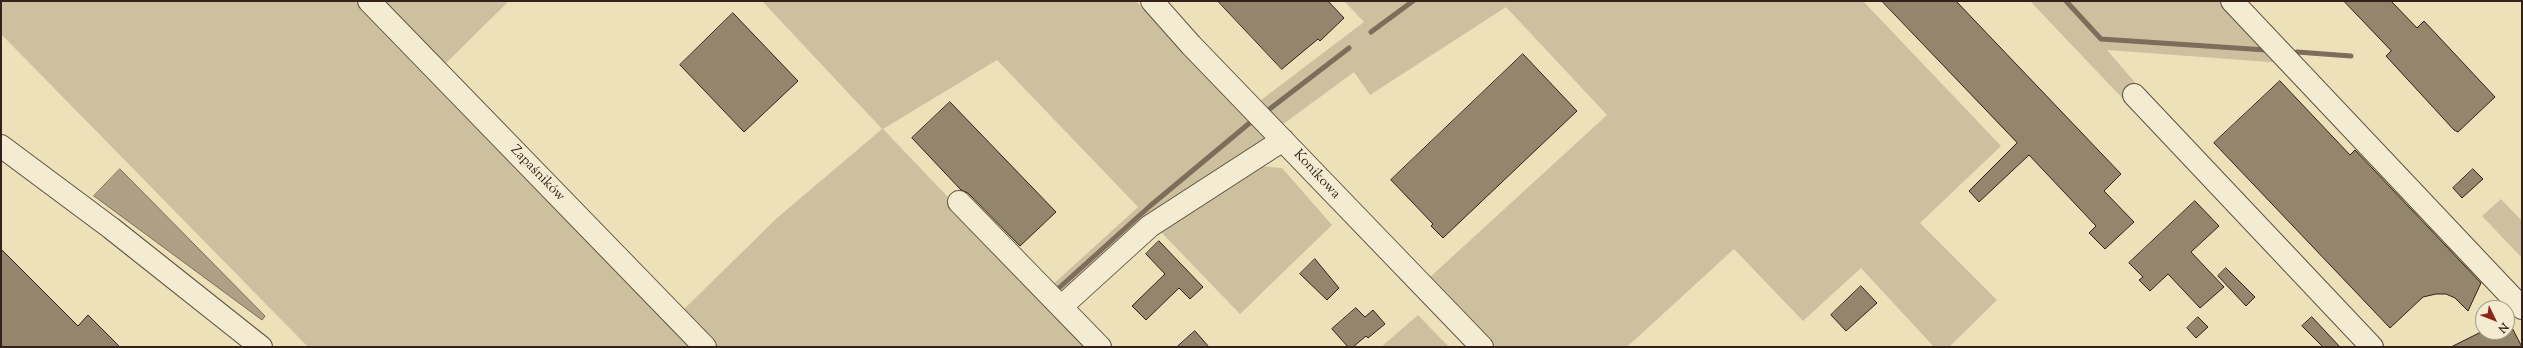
<!DOCTYPE html>
<meta charset="utf-8">
<style>
body{margin:0}
#map{position:relative;width:2523px;height:348px;overflow:hidden;background:#ede1ba;font-family:"Sorts Mill Goudy",serif}
canvas{display:block}
.frame{position:absolute;inset:0;border:2px solid #33211a;pointer-events:none}
.north{position:absolute;left:2475px;top:300px;width:40px;height:40px;box-sizing:border-box;background:#f3ecd2;border:1px solid #a69b88;border-radius:50%;rotate:133deg;font-size:11px;font-weight:700;line-height:16px;text-align:center;color:#33211a}
.north::after{content:'';display:block;margin:auto;width:14px;height:18px;background:#8f2418;clip-path:polygon(50% 0,100% 100%,50% 72%,0 100%)}
</style>
<div id="map">
<canvas width="2523" height="348"></canvas>
<div class="frame"></div>
<div class="north">N</div>
</div>
<script>
const c = document.querySelector('canvas').getContext('2d');
c.lineJoin = 'round';
function paint(path, color) { c.fillStyle = color; c.fill(path, 'evenodd'); }
function strokePath(path, color, width, dash) { c.strokeStyle = color; c.lineWidth = width; c.lineCap = dash ? 'butt' : 'round'; c.setLineDash(dash || []); c.stroke(path); }
function label(font, color, halo, rows, align = 'center') {
  c.font = font + ' "Sorts Mill Goudy",serif'; c.lineWidth = 3; c.setLineDash([]); c.textBaseline = 'middle'; c.strokeStyle = halo; c.fillStyle = color; for (const [text, x, y, turn = 0] of rows) {
    c.save(); c.translate(x, y); c.rotate((+turn || 0) * Math.PI / 180); c.textAlign = isNaN(turn) ? turn : align; if (halo) c.strokeText(text, 0, 0); c.fillText(text, 0, 0); c.restore();
  }
}
const green = new Path2D(`
 M1,1H357L694,347H308L1,34Z
 M380,1H509L443,66Z
 M762,1H1136L1269,137L1060,293L1050,287L1138,207L997,60L883,129L1091,347H715L681,312L777,218L882,129Z
 M1344,1H1863L2001,146L1920,223L1997,300L1949,347H1934L1861,268L1803,321L1734,249L1627,347H1496L1429,278L1607,115L1506,7L1370,95L1354,72L1282,125L1261,100L1364,22Z
 M2030,1H2225L2283,63L2107,50L2139,87L2125,101Z
 M1260,166L1282,168L1332,225L1240,314L1159,230Z
 M2501,199L2522,221V258L2482,216Z
 M1418,315L1449,347H1381Z`);
const water = new Path2D(`
 M120,169L265,316L262,320L94,196Z`);
const stream = new Path2D(`
 M2066,1L2101,39L2266,50
 M1371,32L1413,1
 M2297,52L2351,56
 M1267,111L1349,48
 M1060,287L1150,206L1252,121`);
const building = new Path2D(`
 M1218,1H1328L1344,18L1320,41L1318,39L1282,69Z
 M1882,1H1956L2121,174L2104,191L2134,222L2105,249L2089,233L2096,226L2029,155L1979,202L1969,191L2017,143Z
 M2344,1H2391L2417,28L2424,21L2495,97L2458,132L2454,130L2386,56L2391,51Z
 M733,13L798,81L744,132L680,65Z
 M1523,54L1577,111L1443,238L1431,226L1433,224L1391,180Z
 M2280,81L2350,155L2355,150L2481,283L2468,311L2455,298L2446,294H2436L2423,297L2390,328L2214,143Z
 M950,102L1056,212L1020,246L968,193L961,190L912,138Z
 M2473,169L2483,179L2462,198L2453,188Z
 M2195,201L2219,226L2191,252L2224,287L2200,308L2168,274L2150,291L2139,280L2143,277L2129,263Z
 M1159,241L1203,287L1190,299L1179,288L1146,320L1132,306L1165,274L1146,254Z
 M1,249L78,326L88,315L120,347H1Z
 M1315,259L1339,288L1327,300L1300,274Z
 M2226,268L2255,297L2246,306L2218,276Z
 M1861,286L1877,303L1846,331L1831,315Z
 M1356,308L1365,317L1373,310L1385,324L1368,338L1366,336L1353,347H1348L1332,329Z
 M2198,317L2208,327L2196,338L2187,328Z
 M2312,317L2340,347H2323L2302,326Z
 M2507,318L2522,347H2451L2483,331L2507,332Z
 M1195,331L1209,347H1177Z`);
const minor = new Path2D(`
 M369,1L705,347
 M1152,1L1191,45L1482,347
 M2232,1L2522,308
 M2134,95L2372,347
 M1,146L111,228L261,347
 M959,202L1100,347
 M1061,307L1150,226L1283,140`);
const streetNames = [
 ["Zapaśników",537,174,46],
 ["Konikowa",1316,175,47]
];
paint(green, '#cdc09f');
paint(water, '#aea084');
strokePath(water, '#7d6d5a', 1);
strokePath(stream, '#7d6d5a', 5);
paint(building, '#94856d');
strokePath(building, '#33211a', 1);
strokePath(minor, '#625142', 24);
strokePath(minor, '#f3ecd2', 22);
label('14px', '#33211a', '#f3ecd2', streetNames);
</script>
